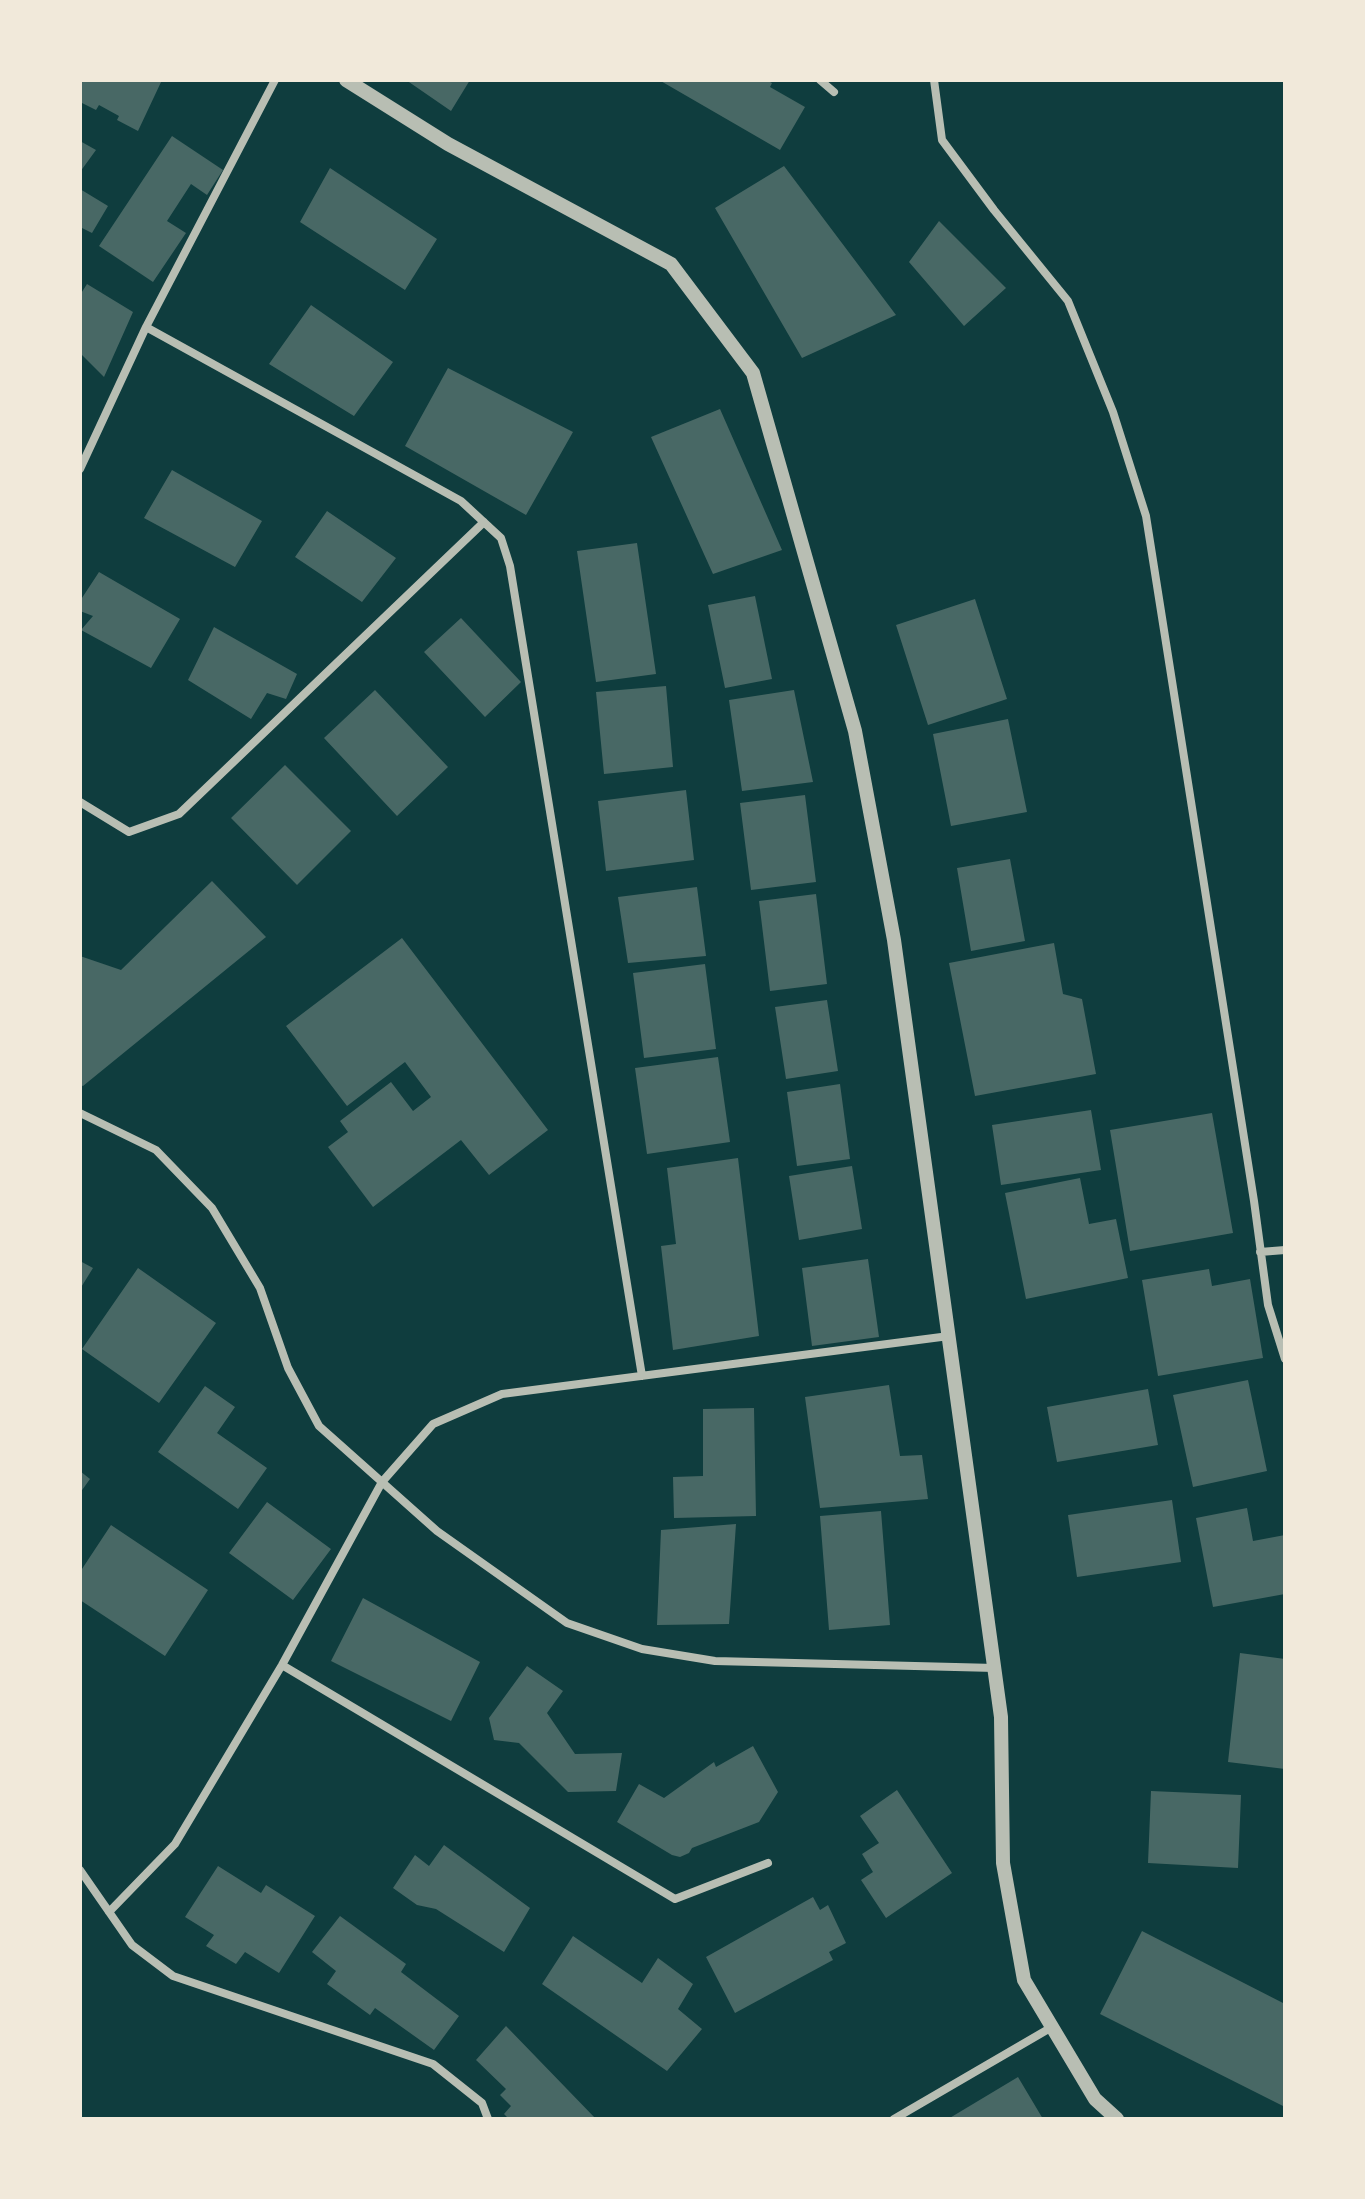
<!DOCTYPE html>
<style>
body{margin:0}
#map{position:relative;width:1365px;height:2199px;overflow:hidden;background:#0f3d3e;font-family:"Sofia Sans Condensed",sans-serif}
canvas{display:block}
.frame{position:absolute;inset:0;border:82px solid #f1e9da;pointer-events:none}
</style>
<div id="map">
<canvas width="1365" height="2199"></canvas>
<div class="frame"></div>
</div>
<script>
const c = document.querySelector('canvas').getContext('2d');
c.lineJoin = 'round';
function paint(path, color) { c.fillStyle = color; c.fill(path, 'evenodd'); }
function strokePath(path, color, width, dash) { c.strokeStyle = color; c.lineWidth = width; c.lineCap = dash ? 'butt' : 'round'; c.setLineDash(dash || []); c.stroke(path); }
const building = new Path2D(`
 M83,80H162L138,131L117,120L119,116L99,105L96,110L80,102V87Z
 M406,80H470L451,111Z
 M659,80H766L772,83L770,87L805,107L780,150Z
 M172,136L223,170L207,195L191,184L167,221L186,233L153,282L99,246Z
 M80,141L96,150L80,172Z
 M784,166L896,315L802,358L715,208Z
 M330,168L437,239L405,290L300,222Z
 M80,189L108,206L92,233L80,227Z
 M939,221L1006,288L964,326L909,262Z
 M87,284L133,312L104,377L80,353V295Z
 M311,305L393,362L354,416L269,364Z
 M448,368L573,432L526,515L405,446Z
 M720,409L782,550L713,574L651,437Z
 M172,470L262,521L235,567L144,518Z
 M327,511L396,558L362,602L295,557Z
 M637,543L656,674L596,682L577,551Z
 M99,572L180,619L151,668L81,630L93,616L80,611V601Z
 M755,596L772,679L725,688L708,605Z
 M975,599L1007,699L928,725L896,625Z
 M461,618L521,682L485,717L424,652Z
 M214,627L297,674L286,699L267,693L251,719L188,680Z
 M666,686L673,767L604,774L596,692Z
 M375,690L448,767L397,816L324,738Z
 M794,690L813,782L742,791L729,700Z
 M1008,719L1027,812L951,826L933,734Z
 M285,765L351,831L297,885L231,818Z
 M686,790L694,860L606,871L598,801Z
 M805,795L816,882L751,890L740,803Z
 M1010,859L1025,941L971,951L957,868Z
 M212,881L266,937L83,1086L80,1085V956L121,970Z
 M697,887L706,956L628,963L618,897Z
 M816,894L827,984L770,991L759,901Z
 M402,938L548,1130L489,1175L461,1140L373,1207L328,1147L348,1132L340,1121L391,1082L413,1111L431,1097L405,1062L347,1106L286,1026Z
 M1054,943L1063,994L1082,999L1096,1074L975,1096L949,963Z
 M705,964L716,1049L644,1058L633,973Z
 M827,1000L838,1071L786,1079L775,1007Z
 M718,1057L730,1142L647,1154L635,1068Z
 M840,1084L850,1159L797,1166L787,1092Z
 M1091,1110L1101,1170L1001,1185L992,1125Z
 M1212,1113L1233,1233L1130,1251L1110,1130Z
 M738,1158L759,1336L673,1350L661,1246L676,1244L667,1168Z
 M852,1166L862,1229L799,1240L789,1176Z
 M1080,1178L1089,1224L1116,1219L1128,1278L1026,1299L1005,1193Z
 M868,1259L879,1337L812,1346L802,1268Z
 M80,1261L93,1268L80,1289Z
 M138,1268L216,1323L159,1403L82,1349Z
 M1209,1269L1212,1286L1250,1279L1263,1358L1158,1376L1142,1280Z
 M1248,1380L1267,1471L1193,1487L1173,1395Z
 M889,1385L900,1456L922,1455L928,1499L820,1508L805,1397Z
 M205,1386L235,1407L217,1433L267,1468L238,1509L158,1452Z
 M1148,1389L1158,1445L1057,1462L1047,1407Z
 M754,1408L756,1516L674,1518L673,1477L703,1476V1409Z
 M80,1471L90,1479L80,1493Z
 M1172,1500L1181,1562L1077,1577L1068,1515Z
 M267,1502L331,1549L293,1600L229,1553Z
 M1247,1508L1253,1541L1285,1535V1594L1213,1607L1196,1518Z
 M881,1511L890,1625L829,1630L820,1516Z
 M736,1524L729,1624L657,1625L661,1530Z
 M111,1525L208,1590L165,1656L80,1600V1572Z
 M363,1598L480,1662L451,1721L331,1661Z
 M1240,1653L1285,1659V1769L1228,1762Z
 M527,1666L563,1691L547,1713L575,1754L622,1753L616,1791L568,1792L519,1743L494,1740L489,1718Z
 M753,1746L778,1792L759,1822L692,1848L689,1853L680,1857L672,1855L617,1822L639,1784L664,1798L714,1762L716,1767Z
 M897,1790L952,1873L886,1918L861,1880L873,1872L862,1854L879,1843L860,1816Z
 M1151,1791L1241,1795L1238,1868L1148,1863Z
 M444,1845L530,1908L504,1952L436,1909L417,1905L393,1888L415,1855L429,1866Z
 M218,1866L261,1893L266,1885L315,1916L279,1973L245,1952L236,1964L206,1946L214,1935L185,1917Z
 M813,1897L820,1910L828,1905L846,1943L829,1952L833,1960L735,2013L706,1957Z
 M340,1916L406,1964L401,1972L459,2016L434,2050L375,2008L370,2015L327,1984L336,1971L312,1952Z
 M1142,1931L1285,2004V2107L1100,2014Z
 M573,1936L642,1983L658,1958L693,1984L678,2009L702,2029L667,2071L542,1984Z
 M506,2026L596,2119H509L504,2114L511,2106L500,2095L506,2089L476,2060Z
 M1018,2077L1043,2119H948Z`);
const minor = new Path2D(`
 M820,80L834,92
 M934,80L942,140L994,210L1068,301L1113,412L1146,516L1254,1201L1268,1305L1285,1359
 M146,327L461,501L501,538L510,566L642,1376
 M80,469L146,327L275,80
 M80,802L129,832L179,814L484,522
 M80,1113L156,1150L212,1208L260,1288L288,1368L319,1426L437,1531L567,1623L642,1649L715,1661L995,1668
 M1260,1252L1285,1250
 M282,1665L675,1899L768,1863
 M80,1870L132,1945L173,1976L433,2064L482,2103L488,2119
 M109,1912L175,1844L282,1665L382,1482L433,1424L502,1394L949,1336
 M894,2119L1052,2027`);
const tertiary = new Path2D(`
 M346,80L448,144L671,264L753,373L855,731L894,940L1001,1717L1003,1863L1024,1980L1095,2099L1117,2119`);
paint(building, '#486865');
strokePath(minor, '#b8beb3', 8);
strokePath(tertiary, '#b8beb3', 14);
</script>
